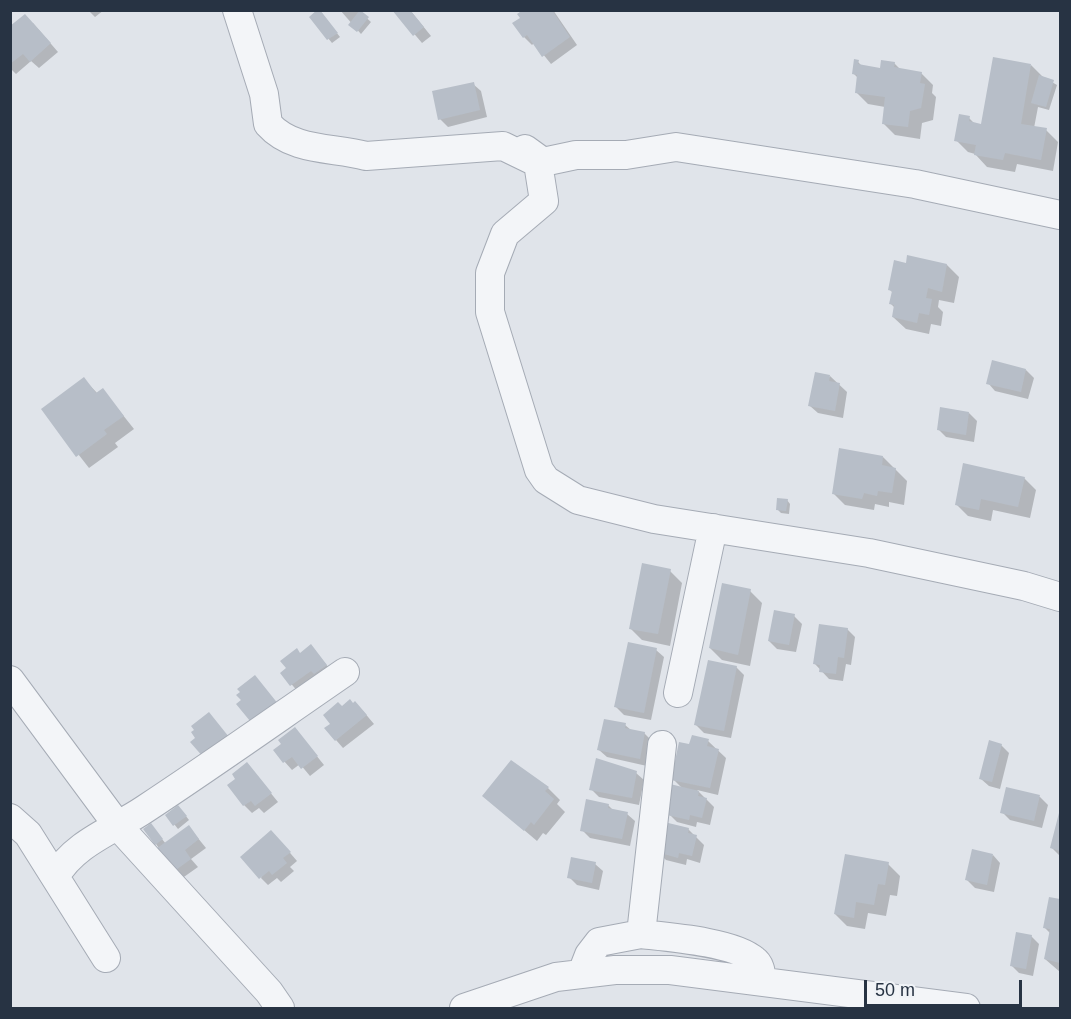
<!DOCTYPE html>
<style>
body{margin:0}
#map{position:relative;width:1071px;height:1019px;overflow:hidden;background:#e0e4ea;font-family:Helvetica,sans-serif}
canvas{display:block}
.frame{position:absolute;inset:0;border:12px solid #273343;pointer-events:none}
.scale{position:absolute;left:864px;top:980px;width:158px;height:27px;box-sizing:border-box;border:3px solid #273343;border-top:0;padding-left:8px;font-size:18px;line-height:21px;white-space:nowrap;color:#273343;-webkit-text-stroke:4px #f0f3f7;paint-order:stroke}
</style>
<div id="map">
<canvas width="1071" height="1019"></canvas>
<div class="frame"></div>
<div class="scale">50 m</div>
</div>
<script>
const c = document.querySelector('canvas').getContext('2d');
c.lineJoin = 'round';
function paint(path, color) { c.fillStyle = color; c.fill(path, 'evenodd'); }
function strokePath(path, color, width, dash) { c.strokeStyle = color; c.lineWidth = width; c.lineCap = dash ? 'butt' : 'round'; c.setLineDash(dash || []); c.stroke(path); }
const shadow = new Path2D(`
 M88,10H104L95,17Z
 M340,10H362L360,12L371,22L361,34Z
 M394,10H410L431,36L422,43Z
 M525,10H553L577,45L551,64L534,43L532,45L524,37L522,18Z
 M322,14L340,37L332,43L311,17Z
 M33,23L58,52L39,68L31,61L16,74L10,68V28Z
 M858,62L863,67L881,69L894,63L901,70L921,73L933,85L932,93L936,97L933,120L922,123L920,139L895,135L883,123L885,107L868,104L856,92L858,78L854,74Z
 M1031,65L1043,77L1057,85L1049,110L1038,107L1034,128L1046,130L1058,142L1053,171L1017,164L1015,172L987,167L975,154L968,152L956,140L969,118L975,124L982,125Z
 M473,84L481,91L487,117L448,127L440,119Z
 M907,264L947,265L959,277L954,303L939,300L938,307L943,312L941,326L931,324L929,334L906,329L893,317L895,308L891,304L893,293L890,290Z
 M1026,370L1034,378L1028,399L995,391L988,383Z
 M830,376L847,392L843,418L818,413L810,406Z
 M84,379L98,394L103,390L134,429L115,443L118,447L89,468L43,409Z
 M969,413L977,421L974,442L946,437L938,429Z
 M883,457L907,481L904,505L889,502V507L875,504L874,510L845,505L833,493Z
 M1024,478L1036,490L1030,518L993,510L991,521L968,516L956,504Z
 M787,500L790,504L789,514L781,513L777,509Z
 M670,571L682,583L670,646L642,640L630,628Z
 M750,591L762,603L750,666L722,660L710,648Z
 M794,616L802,624L796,652L777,649L769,641Z
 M847,629L855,637L851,665L846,664L843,681L829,679L815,664Z
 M311,646L333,673L299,693L282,673Z
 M656,650L664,657L651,720L624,715L616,707Z
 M736,667L744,675L731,738L704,733L696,725Z
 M342,708L363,711L374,724L343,748L336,740L332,724Z
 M625,725L631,730L644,733L652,741L647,766L607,757L599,750Z
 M295,729L324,765L310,776L300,764L292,770L275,751Z
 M708,741L726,758L718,795L697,790L714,807L710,825L697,822L696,827L677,822L669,814L672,801L668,798L682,788L673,779L691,746Z
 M1001,745L1009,753L1000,789L989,786L981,779Z
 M597,760L636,773L644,780L639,805L599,797L591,789Z
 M247,764L278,802L264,813L259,808L252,813L244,805Z
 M548,788L560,800L557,804L565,812L546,835L543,833L537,841L484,796Z
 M1007,788L1040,797L1048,805L1042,828L1010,820L1002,812Z
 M608,805L614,811L627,814L635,821L630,846L590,838L582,830Z
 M182,811L189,820L178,829L167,815Z
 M1060,814V856L1051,847Z
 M189,827L206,848L191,859L198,867L181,879L156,844L154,829L166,844Z
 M688,829L704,845L700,863L687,859L686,865L666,860L658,852Z
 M279,840L297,861L290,867L294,871L281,882L277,878L268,885L261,878Z
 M993,855L1000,863L994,892L975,888L967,880Z
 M595,864L603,871L599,890L577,885L569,877Z
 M888,864L900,876L897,896L890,895L886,916L868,913L865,929L847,926L835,914Z
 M1051,898L1060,901V972L1045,959L1051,934L1044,927Z
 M1031,936L1039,944L1033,976L1019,973L1011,965Z`);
const building = new Path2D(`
 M317,10H320L338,33L327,40L309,17Z
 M360,10L369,17L357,32L348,25Z
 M392,10H410L424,27L413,36Z
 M523,10H552L570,37L542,57L527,35L523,38L512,23L520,18L517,14Z
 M25,14L51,43L30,62L23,54L10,64V26Z
 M993,57L1031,64L1021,124L1047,128L1041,160L1005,153L1003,160L974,155L976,145L954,141L959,114L970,116L969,121L981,124Z
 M854,59L859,60L858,64L880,68L881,60L895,62L894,67L922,72L920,83L925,84L921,108L910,111L908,127L882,124L885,97L855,93L857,75L852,74Z
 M1039,75L1054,80L1046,107L1031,103Z
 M474,82L480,110L438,120L432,91Z
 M907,255L947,264L942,292L928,288L926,298L932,299L929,315L919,313L917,323L892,317L894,305L889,304L892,291L888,290L894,260L906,263Z
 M992,360L1026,369L1021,392L986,384Z
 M815,372L830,375L829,381L840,383L835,411L808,406Z
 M84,377L96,393L103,388L124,416L104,430L107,434L76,457L41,409Z
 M940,407L969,412L966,435L937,430Z
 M839,448L883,456L882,465L896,468L892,493L878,491L877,496L864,493L862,499L832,494Z
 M963,463L1025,477L1018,507L981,499L979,510L955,505Z
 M777,498L788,499L786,511L776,510Z
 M642,563L671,569L658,634L629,629Z
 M722,583L751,589L738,655L709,648Z
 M774,610L795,614L789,645L768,641Z
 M819,624L848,628L844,658L838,657L836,674L819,672L820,665L813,664Z
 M628,642L657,648L644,713L614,707Z
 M311,644L327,665L314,674L311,671L290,686L280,673L286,668L280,661L297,648L300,653Z
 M708,660L737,666L724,731L694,725Z
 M255,675L279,705L263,718L259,714L250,721L236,704L241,700L236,695L240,692L237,689Z
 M350,699L353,703L355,701L367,715L335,741L324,728L330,724L323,715L338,702L342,706Z
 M209,712L233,742L204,758L190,742L195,738L191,732L194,730L191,726Z
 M604,719L626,723L625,728L645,732L640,759L597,750Z
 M295,727L318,756L301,769L292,757L283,763L273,750L281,744L278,740Z
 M692,735L709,739L707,746L719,749L710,788L671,780L679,742L689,744Z
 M989,740L1002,744L992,782L979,779Z
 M596,758L637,771L632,798L589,790Z
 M511,760L549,787L545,791L554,799L534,825L531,822L524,831L482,796Z
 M247,762L272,793L255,806L251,801L243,806L227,785L235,779L232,774Z
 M670,784L699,791L698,796L707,798L702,818L690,815L689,820L667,815L671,799L667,798Z
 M1006,787L1040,795L1034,821L1000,813Z
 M586,799L609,804L608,808L628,812L622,839L580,831Z
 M178,805L187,816L173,826L165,815Z
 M1060,809V851L1050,848Z
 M660,821L689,828L688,833L697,835L692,856L679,853L678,858L657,852Z
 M151,823L163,839L155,845L143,829Z
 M189,825L199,839L185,850L191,859L173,872L156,849Z
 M271,830L291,852L283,858L287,863L272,875L269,871L259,879L240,857Z
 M972,849L993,854L987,885L965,880Z
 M845,854L889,862L885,885L878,884L874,905L856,902L854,918L834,914Z
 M571,857L596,862L592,883L567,878Z
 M1049,897L1060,899V963L1044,959L1050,929L1043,928Z
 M1016,932L1032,935L1026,969L1010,966Z`);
const minor = new Path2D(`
 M237,10L264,94L268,124C293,152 333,147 366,156L503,146L538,163L544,201L505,234L490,273V312L539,470L546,480L578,500L654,519L869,553L1024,586L1060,597
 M525,149L543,162L576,155H626L676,147L915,184L1060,215
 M10,680L118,826L269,992L280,1008
 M678,693L713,528
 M662,745L641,934C668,937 734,942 754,960C761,965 761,974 762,981
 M10,818L28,834L106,958
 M55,877C74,843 114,830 145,809C212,765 278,718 345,672
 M582,973L589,955L599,942L641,934
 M464,1008L556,977L615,970H670L966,1008`);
paint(shadow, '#0003');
paint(building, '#b7bec8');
strokePath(minor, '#a5abb5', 30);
strokePath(minor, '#f3f5f8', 28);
</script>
